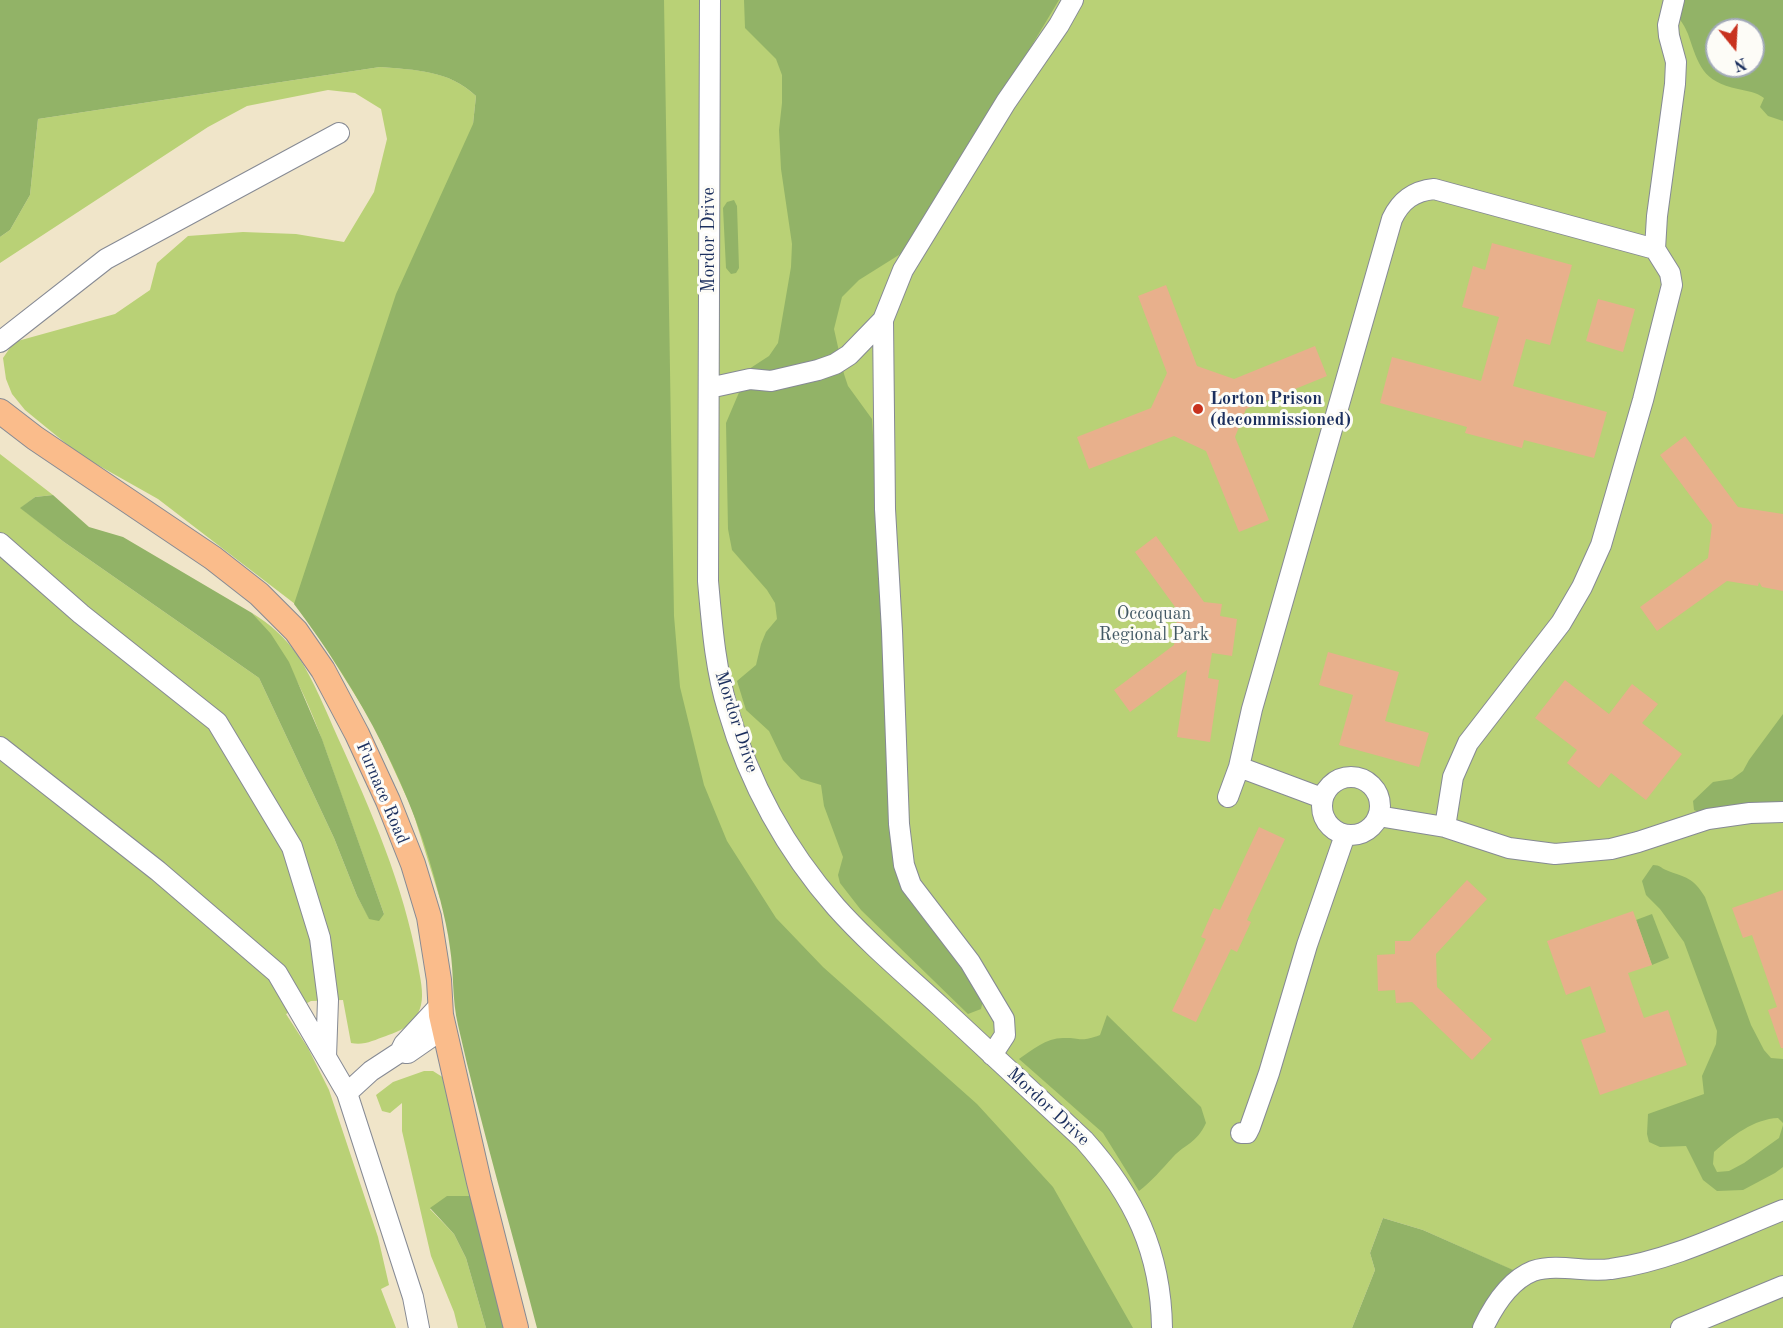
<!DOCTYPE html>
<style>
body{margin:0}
#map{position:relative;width:1783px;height:1328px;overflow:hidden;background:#f0e5c9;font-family:"Old Standard TT",serif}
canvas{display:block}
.north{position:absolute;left:1705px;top:18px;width:60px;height:60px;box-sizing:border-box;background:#fdfcf7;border:2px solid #a3aaba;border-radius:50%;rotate:162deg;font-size:16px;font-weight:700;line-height:24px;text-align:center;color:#1b2f5e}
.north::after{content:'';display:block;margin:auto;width:21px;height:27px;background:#c8321e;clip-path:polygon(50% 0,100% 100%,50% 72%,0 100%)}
</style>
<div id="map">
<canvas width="1783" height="1328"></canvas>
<div class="north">N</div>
</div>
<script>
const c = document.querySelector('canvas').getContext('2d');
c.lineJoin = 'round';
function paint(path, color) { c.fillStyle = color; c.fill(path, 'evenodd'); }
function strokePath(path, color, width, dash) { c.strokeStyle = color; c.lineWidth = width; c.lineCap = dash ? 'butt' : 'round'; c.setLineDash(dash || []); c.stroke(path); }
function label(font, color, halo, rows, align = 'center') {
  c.font = font + ' "Old Standard TT",serif'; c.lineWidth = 6; c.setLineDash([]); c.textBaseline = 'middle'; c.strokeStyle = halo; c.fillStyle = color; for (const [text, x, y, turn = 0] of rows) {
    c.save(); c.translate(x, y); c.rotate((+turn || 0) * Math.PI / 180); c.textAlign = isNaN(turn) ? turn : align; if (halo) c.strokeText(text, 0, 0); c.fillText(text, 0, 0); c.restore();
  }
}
const green = new Path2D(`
 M0,0H1783V1328H1482L1519,1273L1423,1230L1383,1218L1370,1253L1375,1270L1352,1328H1131L440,899L412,809L373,724L324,645L295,604L158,499L80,455L25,410L12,394L6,379L3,358L14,342L115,314L150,290L157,263L188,236L243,232L296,234L344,242L374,192L387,139L381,109L355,93L328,90L247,106L208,127L0,263V237L10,230L30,195L38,119L380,67C416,70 449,70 476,96L473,124L574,7ZM1717,30H1753V66H1717Z
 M0,454L53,495L35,497L21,508L64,542L259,678L334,838L357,896L369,918L384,914C369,872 354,830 339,788C318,726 296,663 252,613C271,625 285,637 298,656C314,681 326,711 338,738C371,810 404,886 418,965C420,977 424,993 421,1005C416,1024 403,1030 386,1036C374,1040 364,1046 351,1043L343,1000L311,1001L286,1014L308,1048L329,1090L378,1237L389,1285L381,1289L396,1328H0Z
 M424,1071H433L444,1078L473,1196L430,1209L454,1234L466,1258L486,1328H458L454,1312L431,1256L402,1131V1103L390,1113L382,1111L376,1095L393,1082Z`);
const forest = new Path2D(`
 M0,0H664L674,616L680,687L704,785L727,841L776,918L823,967L977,1104L1053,1187L1133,1328H537C511,1227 481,1127 458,1025C452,1000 454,973 450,948C448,932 444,915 440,899C414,791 361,693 294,604L396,294L473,124L476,96C449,70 415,70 380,67L38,119L30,195L10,230L0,237Z
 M744,0H1059L910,248L859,280L842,297L834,329L844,374L848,386L872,419L900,874L984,996L981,1009L968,1014L861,910L840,883L838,875L843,857L824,806L821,785L801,779L783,760L769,731L746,710L737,681L756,665L761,644L766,632L777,619L775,603L767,590L732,550L728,529L726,423L749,369L769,356L778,343L791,267L792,244L781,169L779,130L782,103V75L776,59L745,28Z
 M1681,0H1783V121L1768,116L1760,107L1764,98C1756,92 1747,91 1738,89C1702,81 1699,66 1688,34C1681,16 1675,22 1681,0ZM1717,30H1753V66H1717Z
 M734,200L737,206L739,268L736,273L731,274L726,268L723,208L727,202Z
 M53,495L89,527L123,537L252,613L271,634L289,662L322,739L384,914L379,921L369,919L357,896L334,838L259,678L64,542L20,508L35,497Z
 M1783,714V809L1705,815L1694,810L1693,801L1713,782L1732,779L1743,771L1749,760Z
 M1653,865C1660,865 1661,868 1666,870C1686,878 1693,877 1705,897L1751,1025L1764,1050L1771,1058L1783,1059V1123L1778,1118C1754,1119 1732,1136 1714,1152L1713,1164L1717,1172L1729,1171L1744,1163L1779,1138L1783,1125V1167L1775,1173L1743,1190L1717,1191L1703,1180L1686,1146L1660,1147L1649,1142L1647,1134L1648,1114L1704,1094L1702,1076L1716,1044L1717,1031L1684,942L1660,909L1646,895L1642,881Z
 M1652,914L1669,958L1652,965L1636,920Z
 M1107,1015L1201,1107L1206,1123C1196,1144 1186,1143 1173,1157C1161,1170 1152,1181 1139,1191L1103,1133L1019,1059C1032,1050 1046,1038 1063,1038C1082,1037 1079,1043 1100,1035Z
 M447,1196H473L507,1328H486L466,1258L454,1234L430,1208Z
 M1383,1218L1423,1230L1520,1273L1482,1328H1352L1375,1270L1370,1253Z`);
const building = new Path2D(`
 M1492,243L1572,265L1550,345L1526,339L1513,386L1607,412L1594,458L1524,440L1522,448L1465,433L1467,427L1380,403L1392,357L1481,381L1499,317L1462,307L1473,266L1485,270Z
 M1166,285L1197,366L1234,379L1315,346L1327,376L1246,409L1235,437L1269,520L1239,532L1206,451L1174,436L1089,469L1077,437L1151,408L1167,373L1138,296Z
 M1598,299L1635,309L1623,352L1586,341Z
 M1685,436L1738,507L1783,514V591L1762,587L1759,582L1758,586L1727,581L1657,631L1640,607L1708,558L1712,525L1660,455Z
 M1156,536L1204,602L1222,604L1220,616L1237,619L1232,656L1212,653L1208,678L1219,680L1210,742L1177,737L1187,670L1130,712L1114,690L1174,645L1178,611L1135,552Z
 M1328,652L1399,672L1385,721L1429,733L1419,767L1339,745L1353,695L1319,685Z
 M1565,680L1609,714L1632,684L1658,704L1642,723L1682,754L1646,800L1611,773L1599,788L1567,763L1577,750L1535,718Z
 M1259,827L1285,839L1247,920L1251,922L1237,952L1231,949L1196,1022L1172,1011L1206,939L1201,937L1214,908L1220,910Z
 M1467,880L1487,899L1436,954L1437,987L1492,1039L1472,1060L1412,1002L1396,1003L1395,990L1378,991L1377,955L1395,954V941H1410Z
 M1783,890V1048H1781L1768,1010L1777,1007L1752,935L1743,938L1732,908Z
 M1633,911L1652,965L1628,973L1644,1018L1668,1010L1687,1065L1600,1095L1581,1040L1606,1032L1590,986L1566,995L1547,941Z`);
const minor = new Path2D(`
 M710,0L708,581C712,625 715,668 728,710C749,783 787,851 836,907C868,943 906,975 941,1007C989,1052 1037,1096 1084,1140C1134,1196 1161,1252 1162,1328
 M1655,249L1657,216L1675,84L1676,62L1669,36L1668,25L1674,0
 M0,342L106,259L339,133
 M709,388L750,379L771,381L818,370L835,364L849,355L883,320
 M0,543L81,614L217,722L292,847L320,938L328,1000L326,1057
 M0,747L158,871L277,973L347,1093L413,1297L419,1328
 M1239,767L1322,798
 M1322 806a29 29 0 1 1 58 0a29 29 0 1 1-58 0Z
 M1228,797L1239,767L1252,709L1392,219C1401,200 1414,191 1434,189L1655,249L1670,273L1672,285L1643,400L1601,545L1582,587L1561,623L1468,743L1453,777L1445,827
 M1378,816L1445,827L1509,848L1555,854L1611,849L1638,842L1708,819L1750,813L1783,812
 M405,1053H408L444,1028
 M992,1055L1005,1035L1004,1019L970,962L911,885L904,865L899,824L892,631L885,509L883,320L903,270L1006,102L1059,25L1073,0
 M347,1093L371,1071L400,1052L404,1044L441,1004
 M1241,1133H1247L1250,1127L1269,1073L1307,945L1345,835
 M1483,1328C1493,1307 1510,1280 1533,1271C1559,1263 1586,1273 1611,1269C1670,1261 1728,1232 1783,1210
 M1681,1328L1783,1286`);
const major = new Path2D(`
 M0,411L35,438L213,558L259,594L296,631L323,670L357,734L388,801L413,864L429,917L439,980L441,1015L479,1182L516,1328`);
const markers = [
 [1198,409,6,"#c8321e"]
];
const streetNames = [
 ["Mordor Drive",709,240,-90],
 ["Mordor Drive",736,722,72],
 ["Furnace Road",382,793,67],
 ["Mordor Drive",1048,1107,43]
];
const poiNames = [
 ["Lorton Prison",1210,399],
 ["(decommissioned)",1210,420]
];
const parkNames = [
 ["Occoquan",1154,614],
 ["Regional Park",1154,635]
];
paint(green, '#b9d176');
paint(forest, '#92b367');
paint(building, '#e8b08c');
strokePath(minor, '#868a94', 22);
strokePath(major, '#868a94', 26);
strokePath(minor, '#fff', 20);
strokePath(major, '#fabc8b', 24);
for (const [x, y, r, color] of markers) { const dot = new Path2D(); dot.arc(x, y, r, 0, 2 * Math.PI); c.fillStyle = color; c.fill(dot); strokePath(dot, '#fdfcf7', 2); }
label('18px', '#1b2f5e', '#fdfcf7', streetNames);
label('bold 18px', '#1b2f5e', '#fdfcf7', poiNames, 'left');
label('18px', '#425864', '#fdfcf7', parkNames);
</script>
